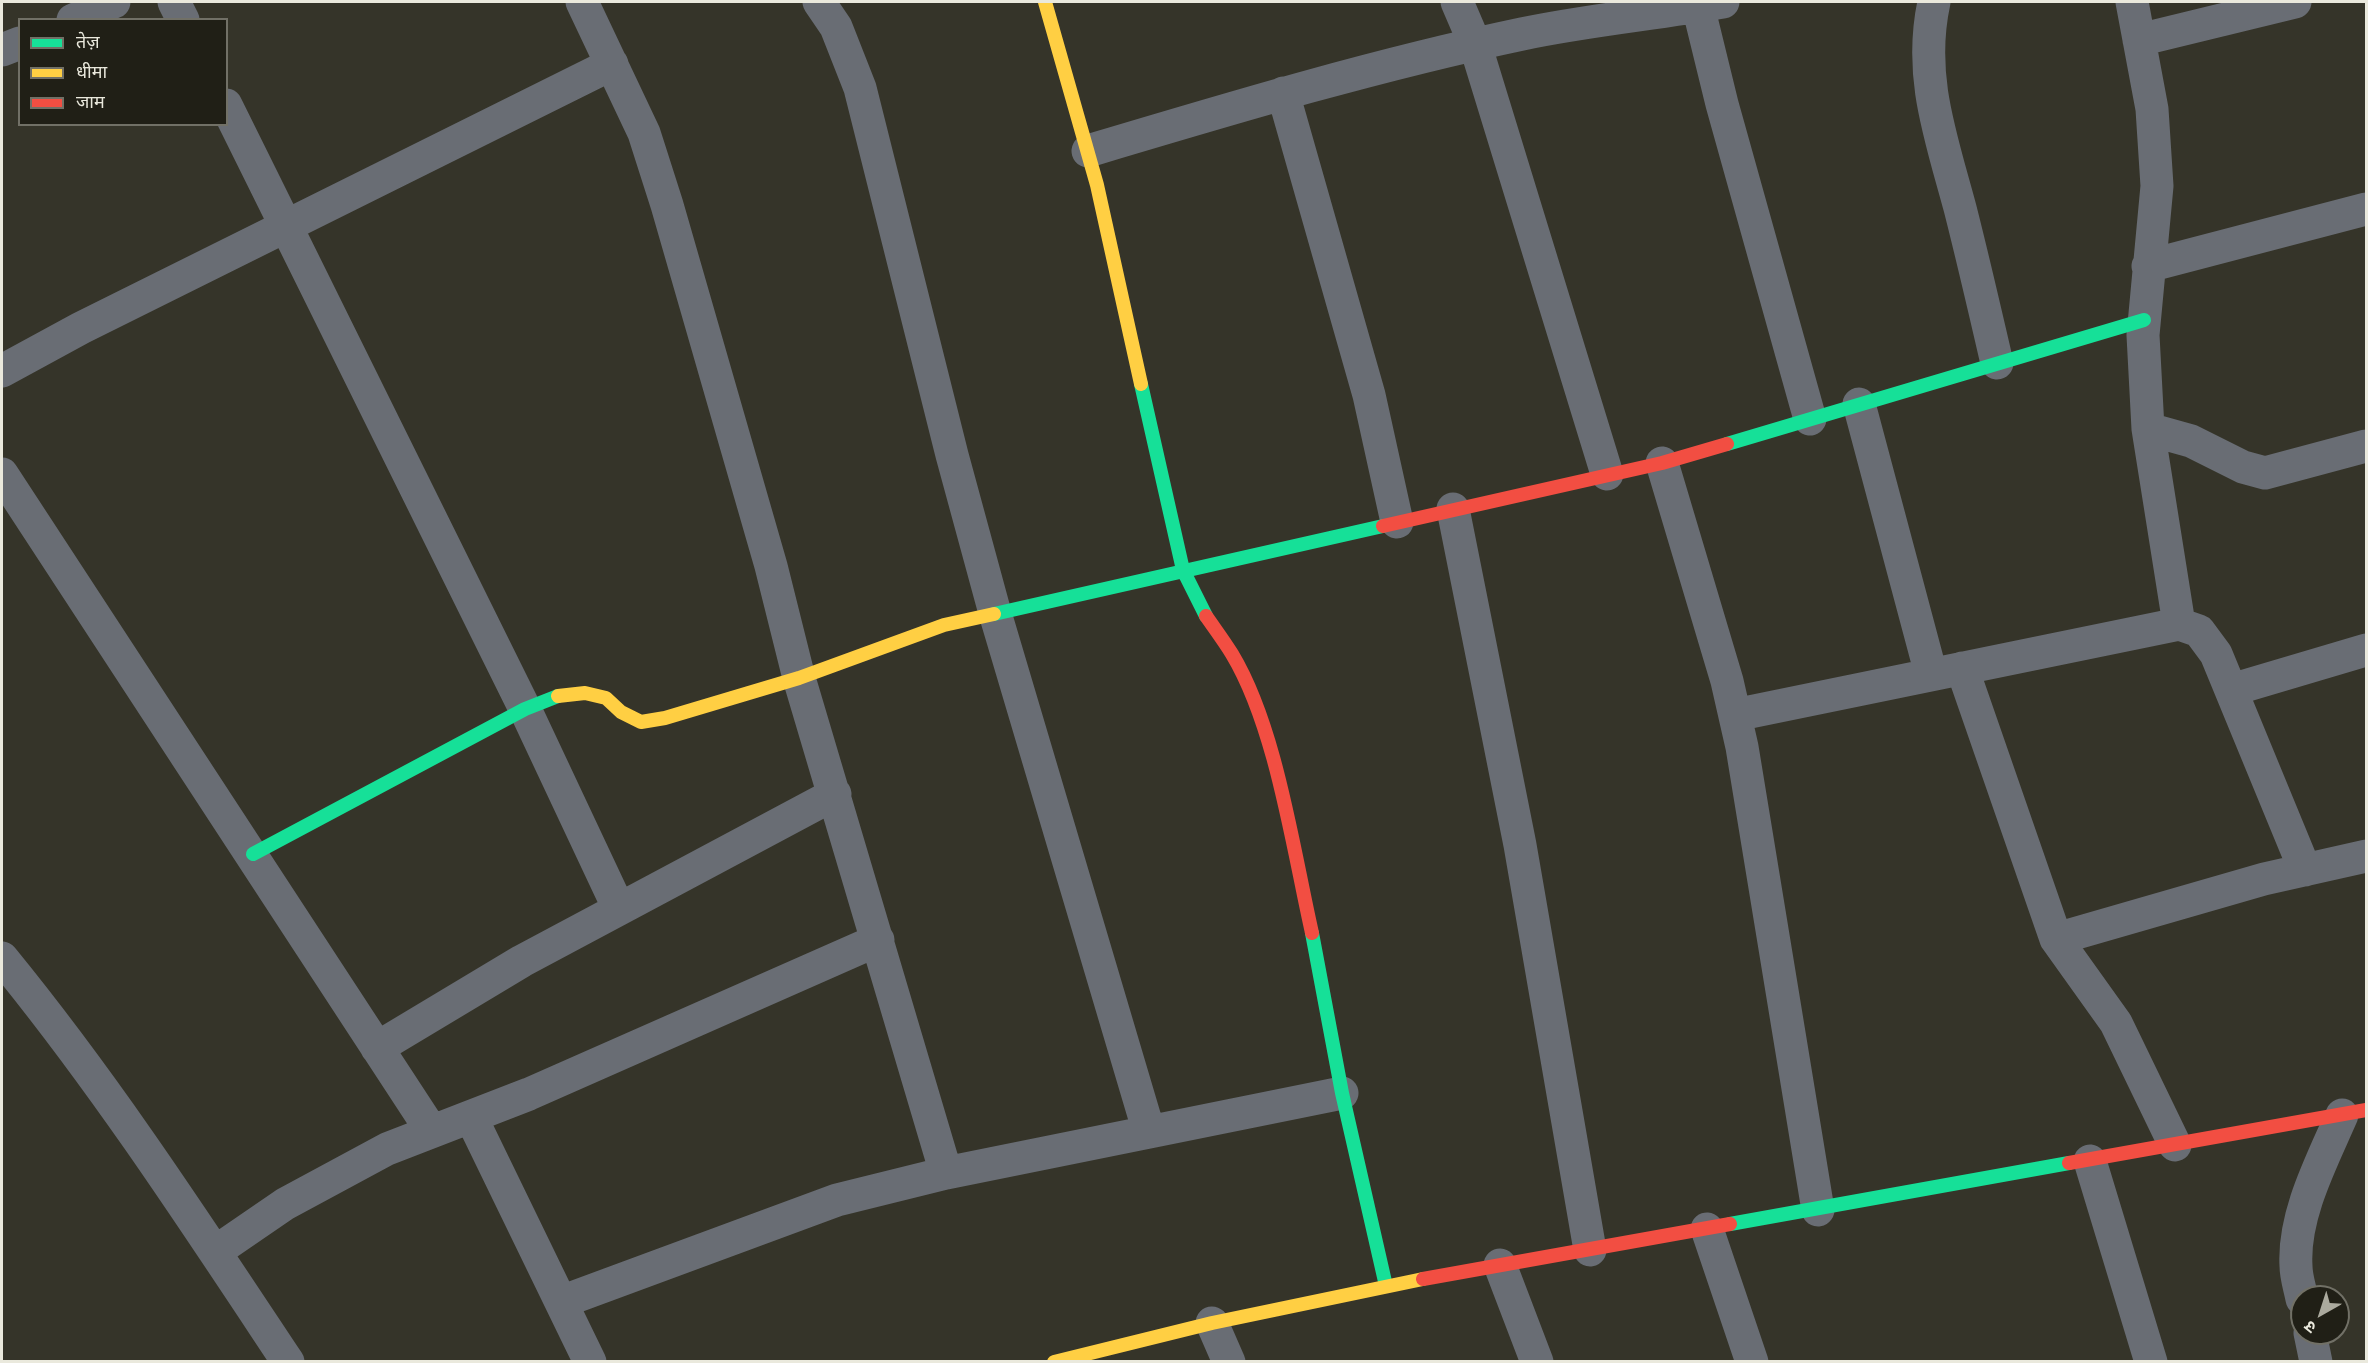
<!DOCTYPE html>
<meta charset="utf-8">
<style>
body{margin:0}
#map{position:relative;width:2368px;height:1363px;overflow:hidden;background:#353429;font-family:Ubuntu,"Noto Sans Devanagari",sans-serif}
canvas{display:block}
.frame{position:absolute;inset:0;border:3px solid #eae9dd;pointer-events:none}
.legend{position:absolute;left:18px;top:18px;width:210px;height:108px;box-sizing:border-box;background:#201f16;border:2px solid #717066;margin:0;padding:8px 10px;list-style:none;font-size:18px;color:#eae9dd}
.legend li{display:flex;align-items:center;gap:12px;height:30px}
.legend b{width:30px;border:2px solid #717066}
.north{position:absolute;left:2290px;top:1285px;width:60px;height:60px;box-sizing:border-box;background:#201f16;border:2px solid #717066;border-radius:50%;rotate:219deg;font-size:16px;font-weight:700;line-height:24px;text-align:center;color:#eae9dd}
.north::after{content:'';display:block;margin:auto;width:21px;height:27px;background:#abaa9e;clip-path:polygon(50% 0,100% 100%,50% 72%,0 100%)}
</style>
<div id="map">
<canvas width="2368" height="1363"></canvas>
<div class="frame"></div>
<ul class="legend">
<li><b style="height:8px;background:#16e098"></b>तेज़</li>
<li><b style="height:8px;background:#ffcf43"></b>धीमा</li>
<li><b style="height:8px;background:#f24e42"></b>जाम</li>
</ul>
<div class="north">उ</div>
</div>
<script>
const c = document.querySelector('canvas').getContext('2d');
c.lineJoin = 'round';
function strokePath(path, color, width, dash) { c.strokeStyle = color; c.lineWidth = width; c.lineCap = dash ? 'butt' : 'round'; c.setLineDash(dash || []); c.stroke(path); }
const street = new Path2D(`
 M174,2L183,20
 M582,2L644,133L667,205L771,566L799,678L946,1173
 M819,2L836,27L860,88L952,455L995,613L1149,1132
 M1457,2L1475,44L1607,474
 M1934,2C1918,76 1941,137 1960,208C1973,259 1985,311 1997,363
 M2132,2L2152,109L2157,186L2143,335L2148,429L2179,624
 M1698,6L1722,104L1810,419
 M73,20L114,2
 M2139,40L2295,2
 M2,50L20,43
 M1283,93L1369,395L1397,522
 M226,105L525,709L619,909
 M1088,151C1232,108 1375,65 1522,34C1588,20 1656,14 1723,2
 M2148,266L2366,209
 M2,371L81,328L612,64
 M1859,404L1931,674
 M2148,429L2191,441L2243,467L2265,473L2366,446
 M1662,463L1727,681L1742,747L1818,1210
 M2,474L431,1130
 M1453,509L1520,845L1590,1250
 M1962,668L2056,939L2116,1023L2175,1145
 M2231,690L2366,650
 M1735,715L2179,624L2199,631L2216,654L2305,870
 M2056,939L2264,879L2366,856
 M2,958C106,1085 197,1225 288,1362
 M377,1048L522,961L835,794
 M471,1117L590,1362
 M2090,1161L2151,1362
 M1707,1229L1752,1362
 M215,1252L285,1204L387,1149L529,1094L878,940
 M1500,1265L1537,1362
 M2302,1299C2300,1288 2296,1277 2296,1266C2293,1215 2322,1161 2342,1115
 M561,1302L837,1200L946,1173L1342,1093
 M1212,1323L1229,1362
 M2310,1333L2316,1362`);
const fast = new Path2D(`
 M1141,384L1183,570L1206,616
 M1727,444L2144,320
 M994,614L1383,526
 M253,854L525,709L558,696
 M1312,933L1342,1093L1386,1286
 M1730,1224L2069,1163`);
const slow = new Path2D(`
 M1045,2L1097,185L1141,384
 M558,696L585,693L606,698L621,712L641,722L665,718L799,678L944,625L994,614
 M1054,1362L1212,1323L1423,1279`);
const jam = new Path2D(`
 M1383,526L1662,463L1727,444
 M1206,616C1215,629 1224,641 1232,654C1276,727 1293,849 1312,933
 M2069,1163L2366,1110
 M1423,1279L1730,1224`);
strokePath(street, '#696d74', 33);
strokePath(fast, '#16e098', 14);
strokePath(slow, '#ffcf43', 14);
strokePath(jam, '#f24e42', 14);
</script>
